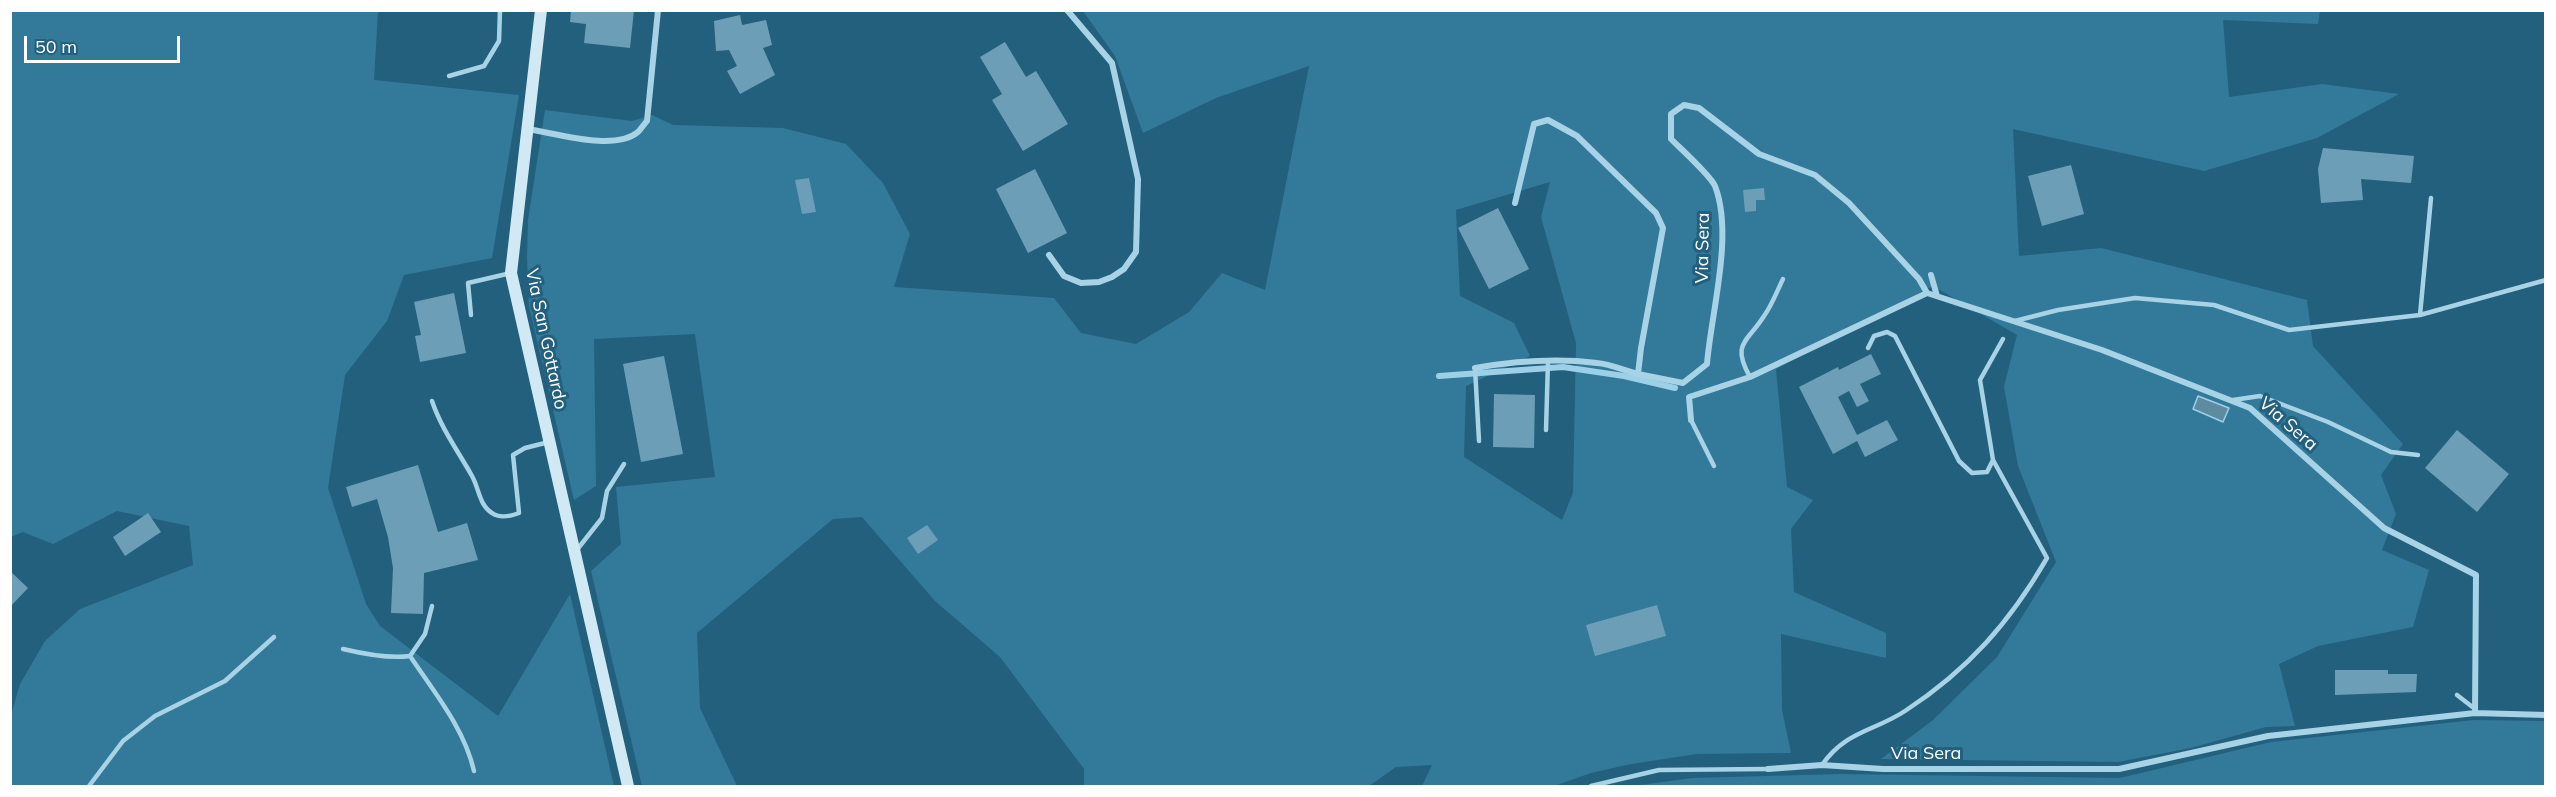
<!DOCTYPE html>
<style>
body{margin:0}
#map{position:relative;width:2556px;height:797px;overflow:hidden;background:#23607e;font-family:Mulish,sans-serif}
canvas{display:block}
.frame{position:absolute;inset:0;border:12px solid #fff;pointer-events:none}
.scale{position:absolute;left:24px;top:36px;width:156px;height:27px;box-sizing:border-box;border:3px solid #fff;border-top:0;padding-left:8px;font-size:18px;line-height:21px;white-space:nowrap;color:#fff;-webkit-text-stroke:4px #23607e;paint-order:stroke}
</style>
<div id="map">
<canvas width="2556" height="797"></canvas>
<div class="frame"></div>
<div class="scale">50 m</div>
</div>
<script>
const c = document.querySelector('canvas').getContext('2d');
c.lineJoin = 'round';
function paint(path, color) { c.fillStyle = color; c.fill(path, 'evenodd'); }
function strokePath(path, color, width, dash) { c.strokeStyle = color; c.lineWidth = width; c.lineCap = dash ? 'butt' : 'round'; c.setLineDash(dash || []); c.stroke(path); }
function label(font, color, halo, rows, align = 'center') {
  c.font = font + ' Mulish,sans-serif'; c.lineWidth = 6; c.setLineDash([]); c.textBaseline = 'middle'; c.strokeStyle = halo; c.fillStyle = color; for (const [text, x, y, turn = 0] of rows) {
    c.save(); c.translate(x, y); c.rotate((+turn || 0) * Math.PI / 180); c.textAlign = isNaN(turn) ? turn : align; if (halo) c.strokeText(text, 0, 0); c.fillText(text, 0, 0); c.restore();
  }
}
const green = new Path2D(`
 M11,11H378L374,80L519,95L492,258L404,275L387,321L345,375L328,488L366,604L380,626L498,716L570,594L614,786H11V715L20,684L45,641L80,609L193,565L189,526L117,511L53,544L23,532L11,537Z
 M1083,11H2320L2318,24L2223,20L2229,97L2322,84L2399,94L2317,138L2204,171L2013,129L2019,256L2101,248L2307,300L2313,346L2403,444L2381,475L2396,514L2382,550L2429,570L2413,627L2318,646L2279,664L2295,726L2266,727L2191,748L2118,762L1881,759L1933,720L1997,657L2056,562L2018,466L2004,387L2017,335L1933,286L1776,369L1787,487L1813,500L1791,529L1794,592L1886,633V658L1781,634L1782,710L1791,753L1697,754L1631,764L1591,773L1554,786H1422L1432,765L1396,767L1369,786H1084V769L1000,657L935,601L862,517L833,519L697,633L700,708L737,786H642L591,571L621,544L616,487L715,477L695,334L594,339L596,486L574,500L529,306L527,257L528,220L545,110L632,121L652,115L673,125L783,128L846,144L883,183L910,234L894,287L1054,298L1081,333L1136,344L1189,312L1222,273L1265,290L1309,66L1216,98L1143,133L1115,56ZM1550,182L1541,217L1576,343L1573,493L1562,520L1464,457L1466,386L1530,356L1514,323L1460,296L1456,210Z
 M2474,720L2545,721V786H1633L1692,778L1840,774L2120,778L2271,742Z`);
const water = new Path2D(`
 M2198,396L2229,408L2223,422L2193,409Z`);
const stream = new Path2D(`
 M1439,376L1563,367L1624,376L1675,388`);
const building = new Path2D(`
 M571,10H634L630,48L584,43L586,24L570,22Z
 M740,15L742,25L766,20L772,45L763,48L775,75L740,94L727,71L737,66L729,50L716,51L714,21Z
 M1005,42L1026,77L1036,71L1068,124L1023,151L992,100L1002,94L980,57Z
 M2323,148L2414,156L2411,183L2361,179L2363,200L2321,203L2318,169Z
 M2071,165L2084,214L2042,226L2028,176Z
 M1035,169L1067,233L1028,253L996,189Z
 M809,178L816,212L802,214L795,180Z
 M1764,188L1765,200H1756V211L1745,212L1743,190Z
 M1498,208L1529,269L1489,289L1458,228Z
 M454,293L466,353L420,362L415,336L421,335L414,302Z
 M1871,354L1881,374L1860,384L1869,401L1857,407L1849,391L1838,397L1857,435L1887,420L1898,440L1865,457L1857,441L1833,454L1799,387L1838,367L1839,370Z
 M664,356L683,454L641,462L623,364Z
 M1494,394L1535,395L1534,448L1493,447Z
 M2457,430L2509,474L2477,512L2425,468Z
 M418,465L438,532L467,523L478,560L424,573L423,614L391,613L393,568L388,537L377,499L352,507L346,487Z
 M148,513L161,532L125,556L113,537Z
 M927,525L938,540L918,554L907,538Z
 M10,571L28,588L10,607Z
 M1657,605L1666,636L1595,656L1586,625Z
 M2335,670H2388V674H2417L2416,692L2335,695Z`);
const lane = new Path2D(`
 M449,76L484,66L499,41L500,10
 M471,315L468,283L511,273
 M2420,315L2431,198
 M2015,321L2058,310L2135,298L2214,305L2289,330L2420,315L2546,280
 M1868,348L1874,336L1887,332L1895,336L1959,461L1972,473L1987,472L1993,460
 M1475,368L1479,441
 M1750,377C1731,343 1747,343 1764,316C1772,305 1777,291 1783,279
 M2233,400L2260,396L2328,422L2391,452L2418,455
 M432,401C441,428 458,451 472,476C479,488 479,505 492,513C500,519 511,516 519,513L513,455L525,448L549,442
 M1691,420L1714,466
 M1546,430L1548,361
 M576,551L602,518L607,491L624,464
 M343,649C364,654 389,659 410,656L425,634L432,606
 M410,656C434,692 464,728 474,771
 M2457,695L2475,709
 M1822,765C1845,731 1875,731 1905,711C1968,670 2010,622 2047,558L1993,460L1980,380L2003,339
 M89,786L123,741L155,716L225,681L274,637
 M1591,786L1659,770L1768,769`);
const street = new Path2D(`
 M527,129C556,133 614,152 638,132C641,129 644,124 647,121L658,10
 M1515,203L1534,124L1548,120L1577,136L1656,213L1663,228L1641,348L1638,374L1683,383L1707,364C1711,313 1734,235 1715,186C1710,175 1681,149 1671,139V114L1684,105L1699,108L1759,154L1815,175L1849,203L1919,279L1927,293
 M1049,255L1064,276L1081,283L1099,282L1112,277L1124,269L1136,252L1138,179L1112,63L1067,10
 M1931,275L1937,296
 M1475,368C1516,361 1556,358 1597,363C1611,364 1625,371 1638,374
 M1691,420L1689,397L1750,377L1927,293L2102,350L2250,408L2384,528L2476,575L2475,713
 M1768,769L1822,765L1883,769H2119L2268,736L2475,713L2546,715`);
const secondary = new Path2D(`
 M541,10L511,273L628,786`);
const streetNames = [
 ["Via Sera",1703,248,-89],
 ["Via San Gottardo",546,339,78],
 ["Via Sera",2288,424,41],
 ["Via Sera",1926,754]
];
paint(green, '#33799a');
paint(water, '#5f8ba1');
strokePath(water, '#9cd0e7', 1.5);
strokePath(stream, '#9cd0e7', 6);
paint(building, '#6c9fb7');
strokePath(lane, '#a8d2e6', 4.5);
strokePath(street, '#a8d2e6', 6);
strokePath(secondary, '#d1e9f5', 12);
label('18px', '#fff', '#23607e', streetNames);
</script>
